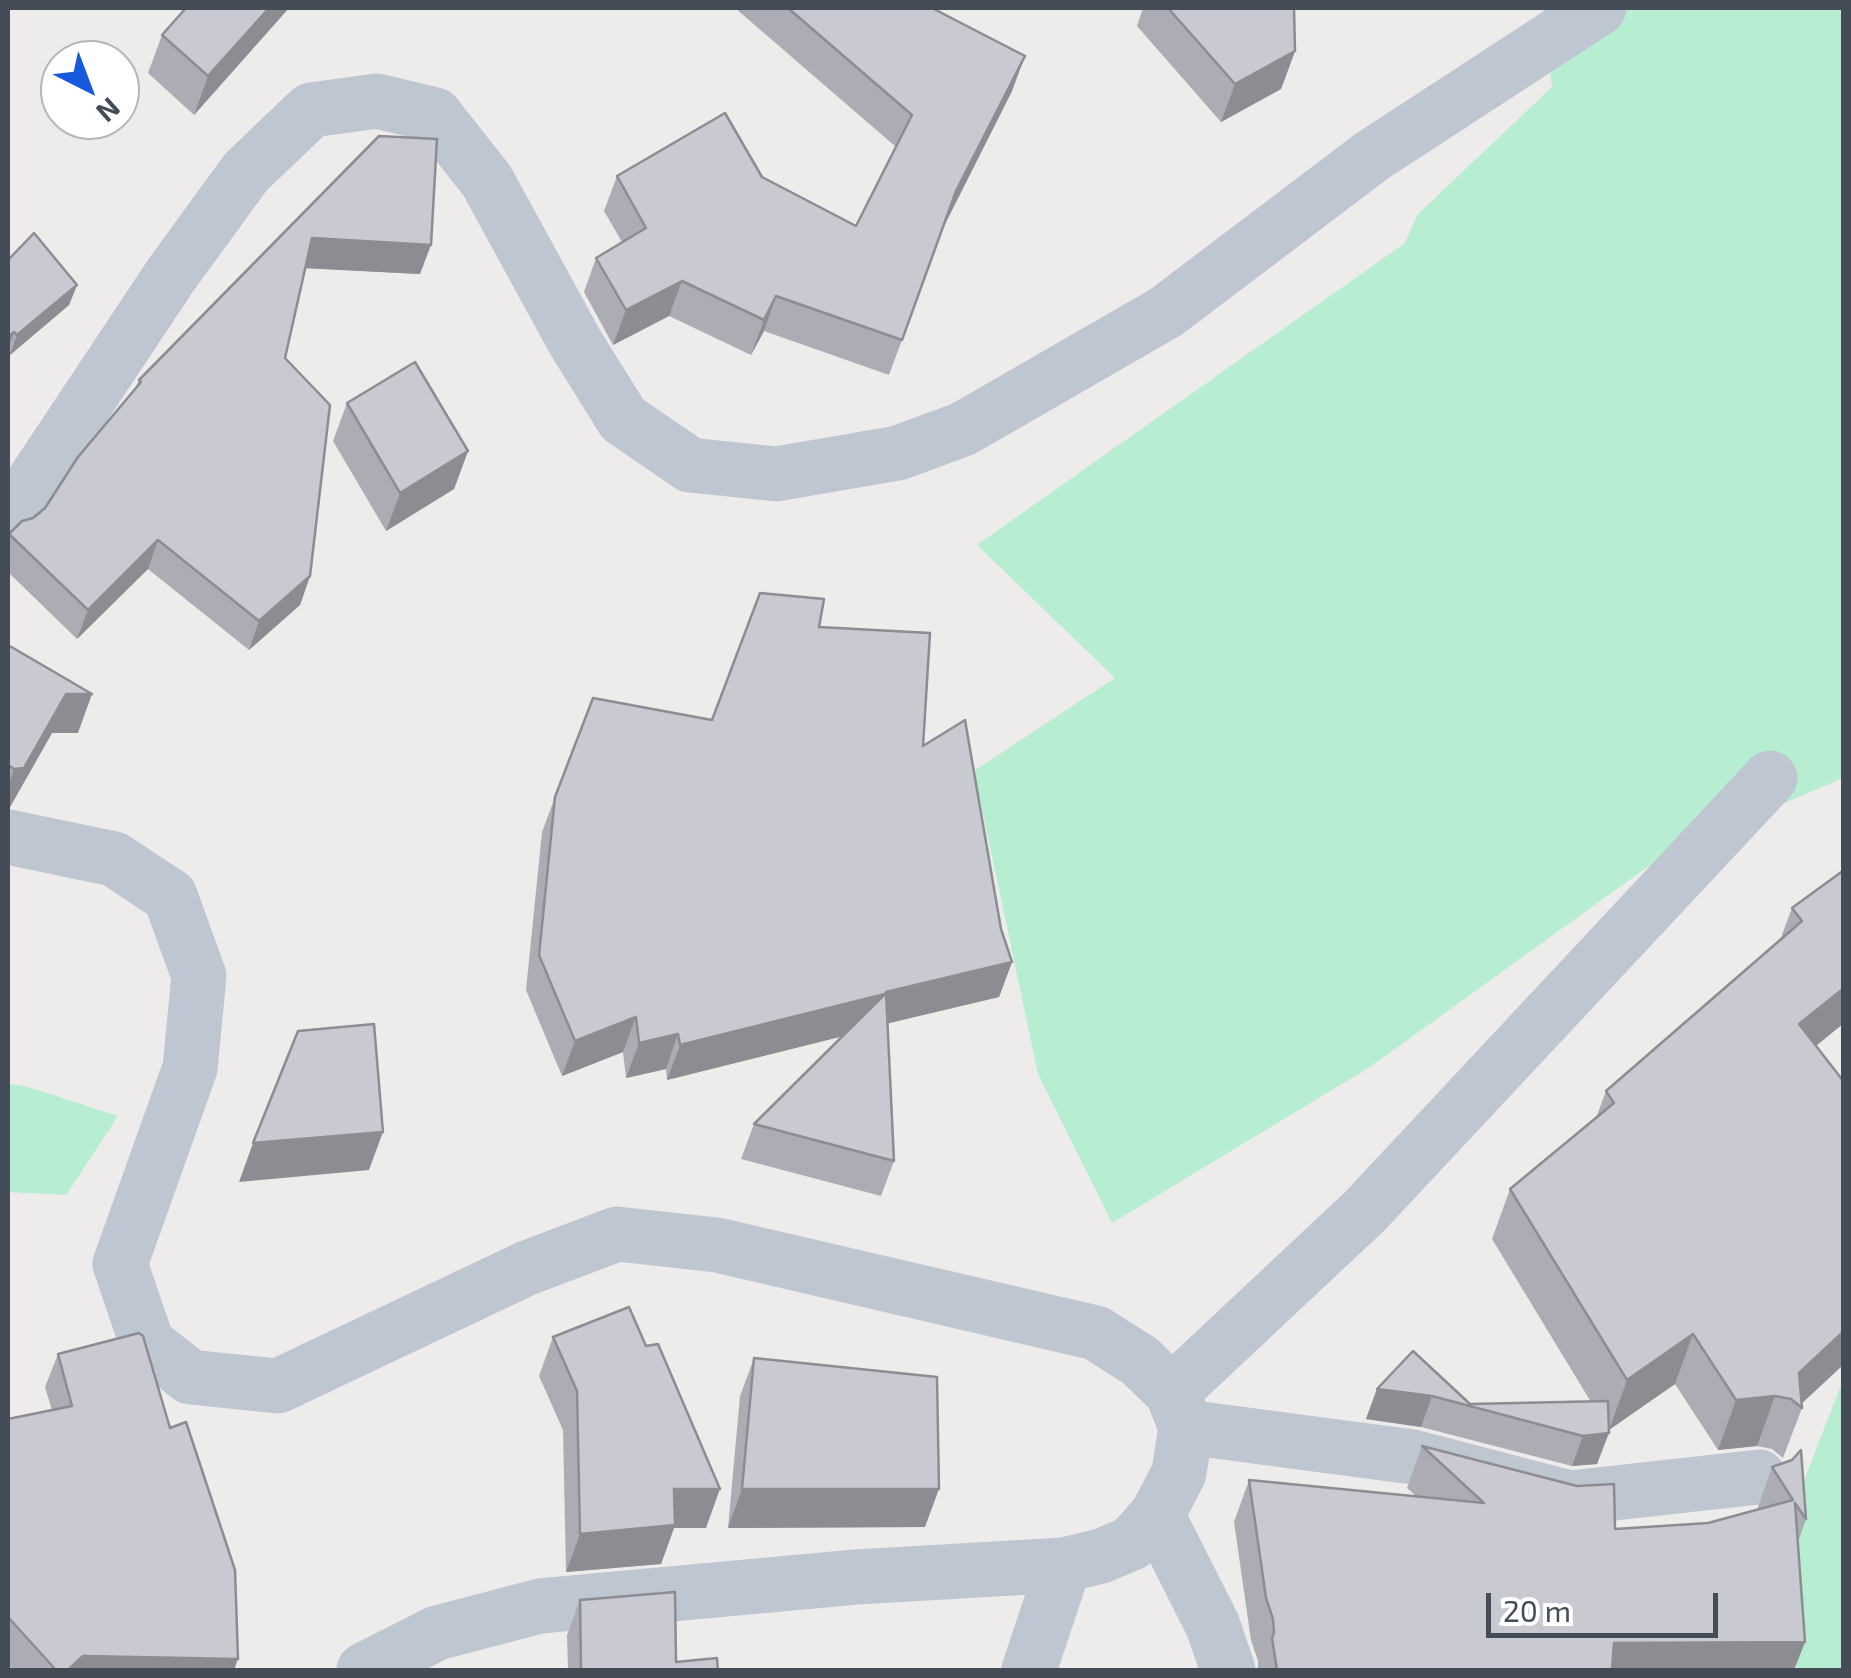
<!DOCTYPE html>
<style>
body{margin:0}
#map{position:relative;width:1851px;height:1678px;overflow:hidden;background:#eeebeb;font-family:"Exo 2",sans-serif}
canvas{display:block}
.frame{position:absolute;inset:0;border:10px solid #444c58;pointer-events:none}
.north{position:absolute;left:40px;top:40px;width:100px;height:100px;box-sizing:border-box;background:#fff;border:2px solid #b4b7bc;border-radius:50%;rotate:138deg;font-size:28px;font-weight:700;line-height:40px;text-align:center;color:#444c58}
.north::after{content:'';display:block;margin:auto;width:35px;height:45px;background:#1759dc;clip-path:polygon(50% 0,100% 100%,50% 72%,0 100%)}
.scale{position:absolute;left:1486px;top:1593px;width:232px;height:45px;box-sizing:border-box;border:5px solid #444c58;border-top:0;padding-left:12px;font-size:30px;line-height:35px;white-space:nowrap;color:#444c58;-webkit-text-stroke:8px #fff;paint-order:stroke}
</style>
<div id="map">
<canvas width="1851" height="1678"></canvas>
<div class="frame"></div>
<div class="north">N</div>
<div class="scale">20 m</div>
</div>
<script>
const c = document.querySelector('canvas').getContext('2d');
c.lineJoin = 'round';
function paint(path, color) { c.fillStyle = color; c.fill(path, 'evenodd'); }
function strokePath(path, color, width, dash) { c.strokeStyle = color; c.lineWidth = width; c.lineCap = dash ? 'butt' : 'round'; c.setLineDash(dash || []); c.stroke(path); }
const green = new Path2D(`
 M1543,8H1843V778L1664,855L1370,1067L1112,1223L1038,1074L974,771L1115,678L977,545L1405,243L1417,215L1552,87Z
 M8,1084L25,1086L118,1116L66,1195L8,1192Z
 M1843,1380V1670H1797L1780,1542Z`);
const minor = new Path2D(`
 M8,520L171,275L246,172L311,110L377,101L435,115L487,181L575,342L623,419L690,465L776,474L898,453L963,429L1166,312L1372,156L1599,8
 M8,837L114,859L170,896L199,976L190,1068L120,1264L147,1343L190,1377L278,1386L527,1268L617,1234L717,1245L1096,1333L1140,1361L1172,1392L1186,1427L1413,1457L1570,1498L1759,1477
 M1172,1392L1365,1211L1770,778
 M1157,1515L1213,1626L1228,1670
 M364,1670L437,1633L540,1606L856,1577L1064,1565L1101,1556L1132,1543L1157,1515L1179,1473L1186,1427
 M1029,1670L1064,1565`);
const wall = new Path2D(`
 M186,8H289L194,115L148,73L162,35Z
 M735,8H932L1012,91L944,226L889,375L764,331L751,355L669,316L613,345L584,292L596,258L622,242L604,211L617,176L762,177L856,226L896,147Z
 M1143,8H1294L1295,51L1281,89L1221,122L1137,26Z
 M379,136L420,274L305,268L285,358L310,576L300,605L249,650L148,569L77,639L8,572V540L9,534L33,518L45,508L135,389L139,380Z
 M8,260L77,285L69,305L10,355L8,353Z
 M347,403L468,451L454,489L386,531L333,441Z
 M819,627L923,746L1001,929L1012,962L999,997L887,1023L894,1161L881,1196L741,1159L754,1124L842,1036L667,1080L666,1069L626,1078L623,1052L562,1076L526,990L542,832L555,797L712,720Z
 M8,645L78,733H52L10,807H8Z
 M1844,870V1023L1816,1046L1844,1082V1364L1801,1404L1802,1408L1783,1458L1772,1449L1757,1446L1718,1450L1675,1384L1608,1430L1597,1464L1572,1466L1421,1427L1366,1419L1377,1389L1413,1351L1470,1404L1591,1402L1492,1239L1510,1189L1596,1118L1606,1091L1780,940L1792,908Z
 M553,1337L706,1528H674L661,1564L566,1572L563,1430L539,1376Z
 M58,1354L234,1670H13L8,1664V1419L52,1410L45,1387Z
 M754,1358L925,1527L728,1528L740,1396Z
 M1422,1446L1615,1529L1708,1523L1757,1510L1772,1467L1806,1519L1798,1542L1805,1642L1794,1670H1258V1661L1251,1640L1234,1522L1249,1480L1416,1496L1407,1488Z
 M580,1600L676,1662L718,1670H568L567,1635Z`);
const shadedWall = new Path2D(`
 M269,8H289L194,115L208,76Z
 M1295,51L1281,89L1221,122L1235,84Z
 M1025,56L1012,91L944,226L956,191Z
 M312,238L431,245L420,274L301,268Z
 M682,281L669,316L613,345L626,310Z
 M77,285L69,305L10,355L17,335Z
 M776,296L764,331L751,355L764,320Z
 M14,332L8,349V337Z
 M468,451L454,489L386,531L400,493Z
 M158,540L148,569L77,639L88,610Z
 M310,576L300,605L249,650L259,621Z
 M66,694H92L78,733H52L10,807H8V786L14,769Z
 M1012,962L999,997L873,1027L886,992Z
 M1844,988V1023L1781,1074L1799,1024Z
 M885,994L872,1029L667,1080L680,1045Z
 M636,1017L623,1052L562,1076L575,1041Z
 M678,1034L666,1069L626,1078L639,1043Z
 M383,1132L369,1170L239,1182L253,1143Z
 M1844,1331V1364L1799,1406V1373Z
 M1693,1334L1675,1384L1609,1430L1627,1380Z
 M1377,1389L1432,1396L1421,1427L1366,1419Z
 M1775,1396L1757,1446L1718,1450L1736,1400Z
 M1609,1433L1597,1464L1572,1466L1583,1436Z
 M674,1489H720L706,1528H674L661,1564L566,1572L580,1534Z
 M742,1489H939L925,1527L728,1528Z
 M1805,1642L1794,1670H1604L1614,1643Z
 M83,1656L238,1659L234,1670H68Z`);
const building = new Path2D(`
 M186,8H269L208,76L162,35Z
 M788,8H932L1025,56L956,191L902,340L776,296L764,320L682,281L626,310L596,258L646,228L617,176L725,113L762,177L856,226L912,115Z
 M1168,8H1294L1295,51L1235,84Z
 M379,136L437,139L431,245L312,238L285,358L330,405L310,576L259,621L158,540L88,610L9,534L22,521L33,518L45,508L78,457L141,382L139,380Z
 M34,233L77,285L17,335L14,332L8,337V260Z
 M415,362L468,451L400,493L347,403Z
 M760,593L824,599L819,627L930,633L923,746L965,720L1001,929L1012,962L886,992L894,1161L754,1124L885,994L680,1045L678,1034L639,1043L636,1017L575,1041L539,955L555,797L593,698L712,720Z
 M8,645L92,694H66L24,768L14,769L8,765Z
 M1844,870V988L1799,1024L1844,1082V1331L1799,1373L1802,1408L1791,1399L1775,1396L1736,1400L1693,1334L1627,1380L1510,1189L1614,1103L1606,1091L1802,921L1792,908Z
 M374,1024L383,1132L253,1143L298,1031Z
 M629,1307L646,1346L658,1344L720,1489H674L675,1525L580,1534L577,1391L553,1337Z
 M139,1333L143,1336L170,1428L186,1422L235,1570L238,1659L83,1656L68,1670H56L8,1617V1419L72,1406L58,1354Z
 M1413,1351L1470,1404L1608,1401L1609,1433L1583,1436L1432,1396L1377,1389Z
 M754,1358L937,1377L939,1489H742Z
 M1422,1446L1577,1486L1614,1484L1615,1529L1708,1523L1793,1500L1772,1467L1792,1460L1801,1450L1806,1519L1795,1503L1805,1642L1614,1643L1612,1670H1277L1272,1638L1274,1633L1273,1619L1266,1598L1249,1480L1484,1503Z
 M675,1592L676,1662L717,1658L718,1670H581L580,1600Z`);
paint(green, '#b7eed2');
strokePath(minor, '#bec6d1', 55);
paint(wall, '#acadb4');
paint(shadedWall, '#8c8d92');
paint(building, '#c8c9d1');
strokePath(building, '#8c8d92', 2.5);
</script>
